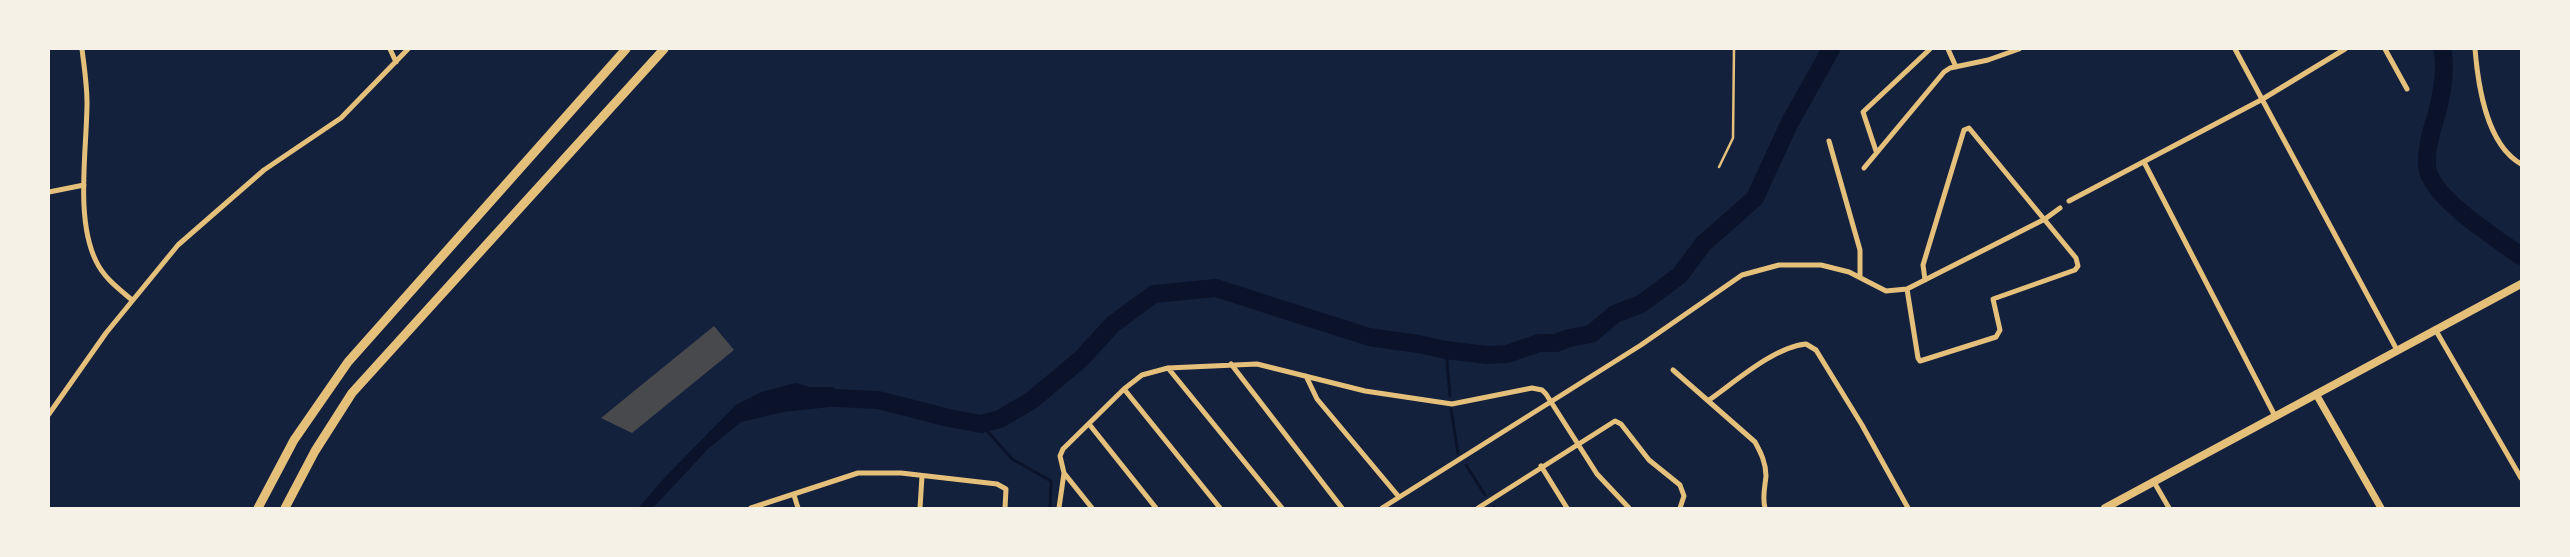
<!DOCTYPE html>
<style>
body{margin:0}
#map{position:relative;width:2570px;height:557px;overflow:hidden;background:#14213d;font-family:"Roboto Serif",serif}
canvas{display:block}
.frame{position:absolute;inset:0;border:50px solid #f6f1e7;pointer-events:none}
</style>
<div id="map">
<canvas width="2570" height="557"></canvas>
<div class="frame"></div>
</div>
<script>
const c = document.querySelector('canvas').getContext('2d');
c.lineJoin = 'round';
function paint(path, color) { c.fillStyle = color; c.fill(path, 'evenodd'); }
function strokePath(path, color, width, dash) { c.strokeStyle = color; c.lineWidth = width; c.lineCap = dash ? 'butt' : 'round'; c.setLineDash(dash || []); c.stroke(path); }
const water = new Path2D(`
 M796,383L809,387H834L839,406L783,412L741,422L708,449L653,508H638L667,475L736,405L761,392Z`);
const stream = new Path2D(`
 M1446,350L1450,396
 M1451,409L1458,454
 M981,424L1012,459L1051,481L1050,508
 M1466,465L1485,495
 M1494,507L1495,508`);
const river = new Path2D(`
 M2442,49C2447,68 2442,93 2437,113C2432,129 2426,148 2427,165C2428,196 2497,239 2521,256
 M815,397L878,400L949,418L981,424L1000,419L1032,400L1081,359L1113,324L1154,294L1216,288L1369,337L1418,344L1446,350L1487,355L1507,354L1539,343H1556L1569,338L1591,334L1615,314L1641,304L1680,275L1703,244L1755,198L1789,124L1831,49`);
const building = new Path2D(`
 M714,326L734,350L632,433L601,418Z`);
const service = new Path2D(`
 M1719,167L1733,138L1734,49`);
const minor = new Path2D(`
 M82,49C84,66 87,84 87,102C87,149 75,218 96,261C104,278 118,288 132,300
 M390,49L396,62
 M1948,49L1956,67
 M2235,49L2397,350
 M2385,49L2407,89
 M2475,49C2478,85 2486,144 2521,164
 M1829,141L1860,250V277
 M1876,151L1863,112L1930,49
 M2144,162L2275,416
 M1864,168L1944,72L1950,68L1988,60L2019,49
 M49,192L84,185
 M2069,201L2261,100L2345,49
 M1907,289L1918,358L1920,361L1996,337L2000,330L1993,299L2075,270L2078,266L2076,258L1969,128L1964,130L1923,265L1925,280
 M2435,329L2521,478
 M1231,364L1342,508
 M1168,368L1282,508
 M1673,370L1755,442C1761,453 1766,463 1766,476C1765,487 1762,497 1765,508
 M1306,376L1317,399L1399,497
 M1124,389L1220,508
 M1709,400C1735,382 1774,347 1806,344L1816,350L1862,425L1908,508
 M49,414L106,333L178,245L264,170L341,118L408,49
 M1089,424L1156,508
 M1541,466L1567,508
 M1064,473L1092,508
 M2154,482L2169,508
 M794,495L798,508
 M751,508L858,473H901L997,484L1006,489L1005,508
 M920,508L922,476
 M1059,508L1064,473L1060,456L1063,449L1124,389L1142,375L1168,368L1257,364L1365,391L1452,404L1532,388L1542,390L1546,394L1597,474L1629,508
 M1382,508L1641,345L1742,275L1779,265H1821L1849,272L1886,291L1907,289L2045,219L2060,208
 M1478,508L1615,421L1621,424L1649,460L1680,485L1684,496L1680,508`);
const tertiary = new Path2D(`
 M2316,394L2381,508`);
const secondary = new Path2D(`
 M2105,508L2521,284`);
const primary = new Path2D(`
 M258,508L294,440L348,362L626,49
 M285,508L315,451L352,393L664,49`);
paint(water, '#0b132b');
strokePath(stream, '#0b132b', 3);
strokePath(river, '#0b132b', 18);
paint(building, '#48494c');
strokePath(service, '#e5c07b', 2.5);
strokePath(minor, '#e5c07b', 5);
strokePath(tertiary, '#e5c07b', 7);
strokePath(secondary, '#e5c07b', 8);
strokePath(primary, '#e5c07b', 9);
</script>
